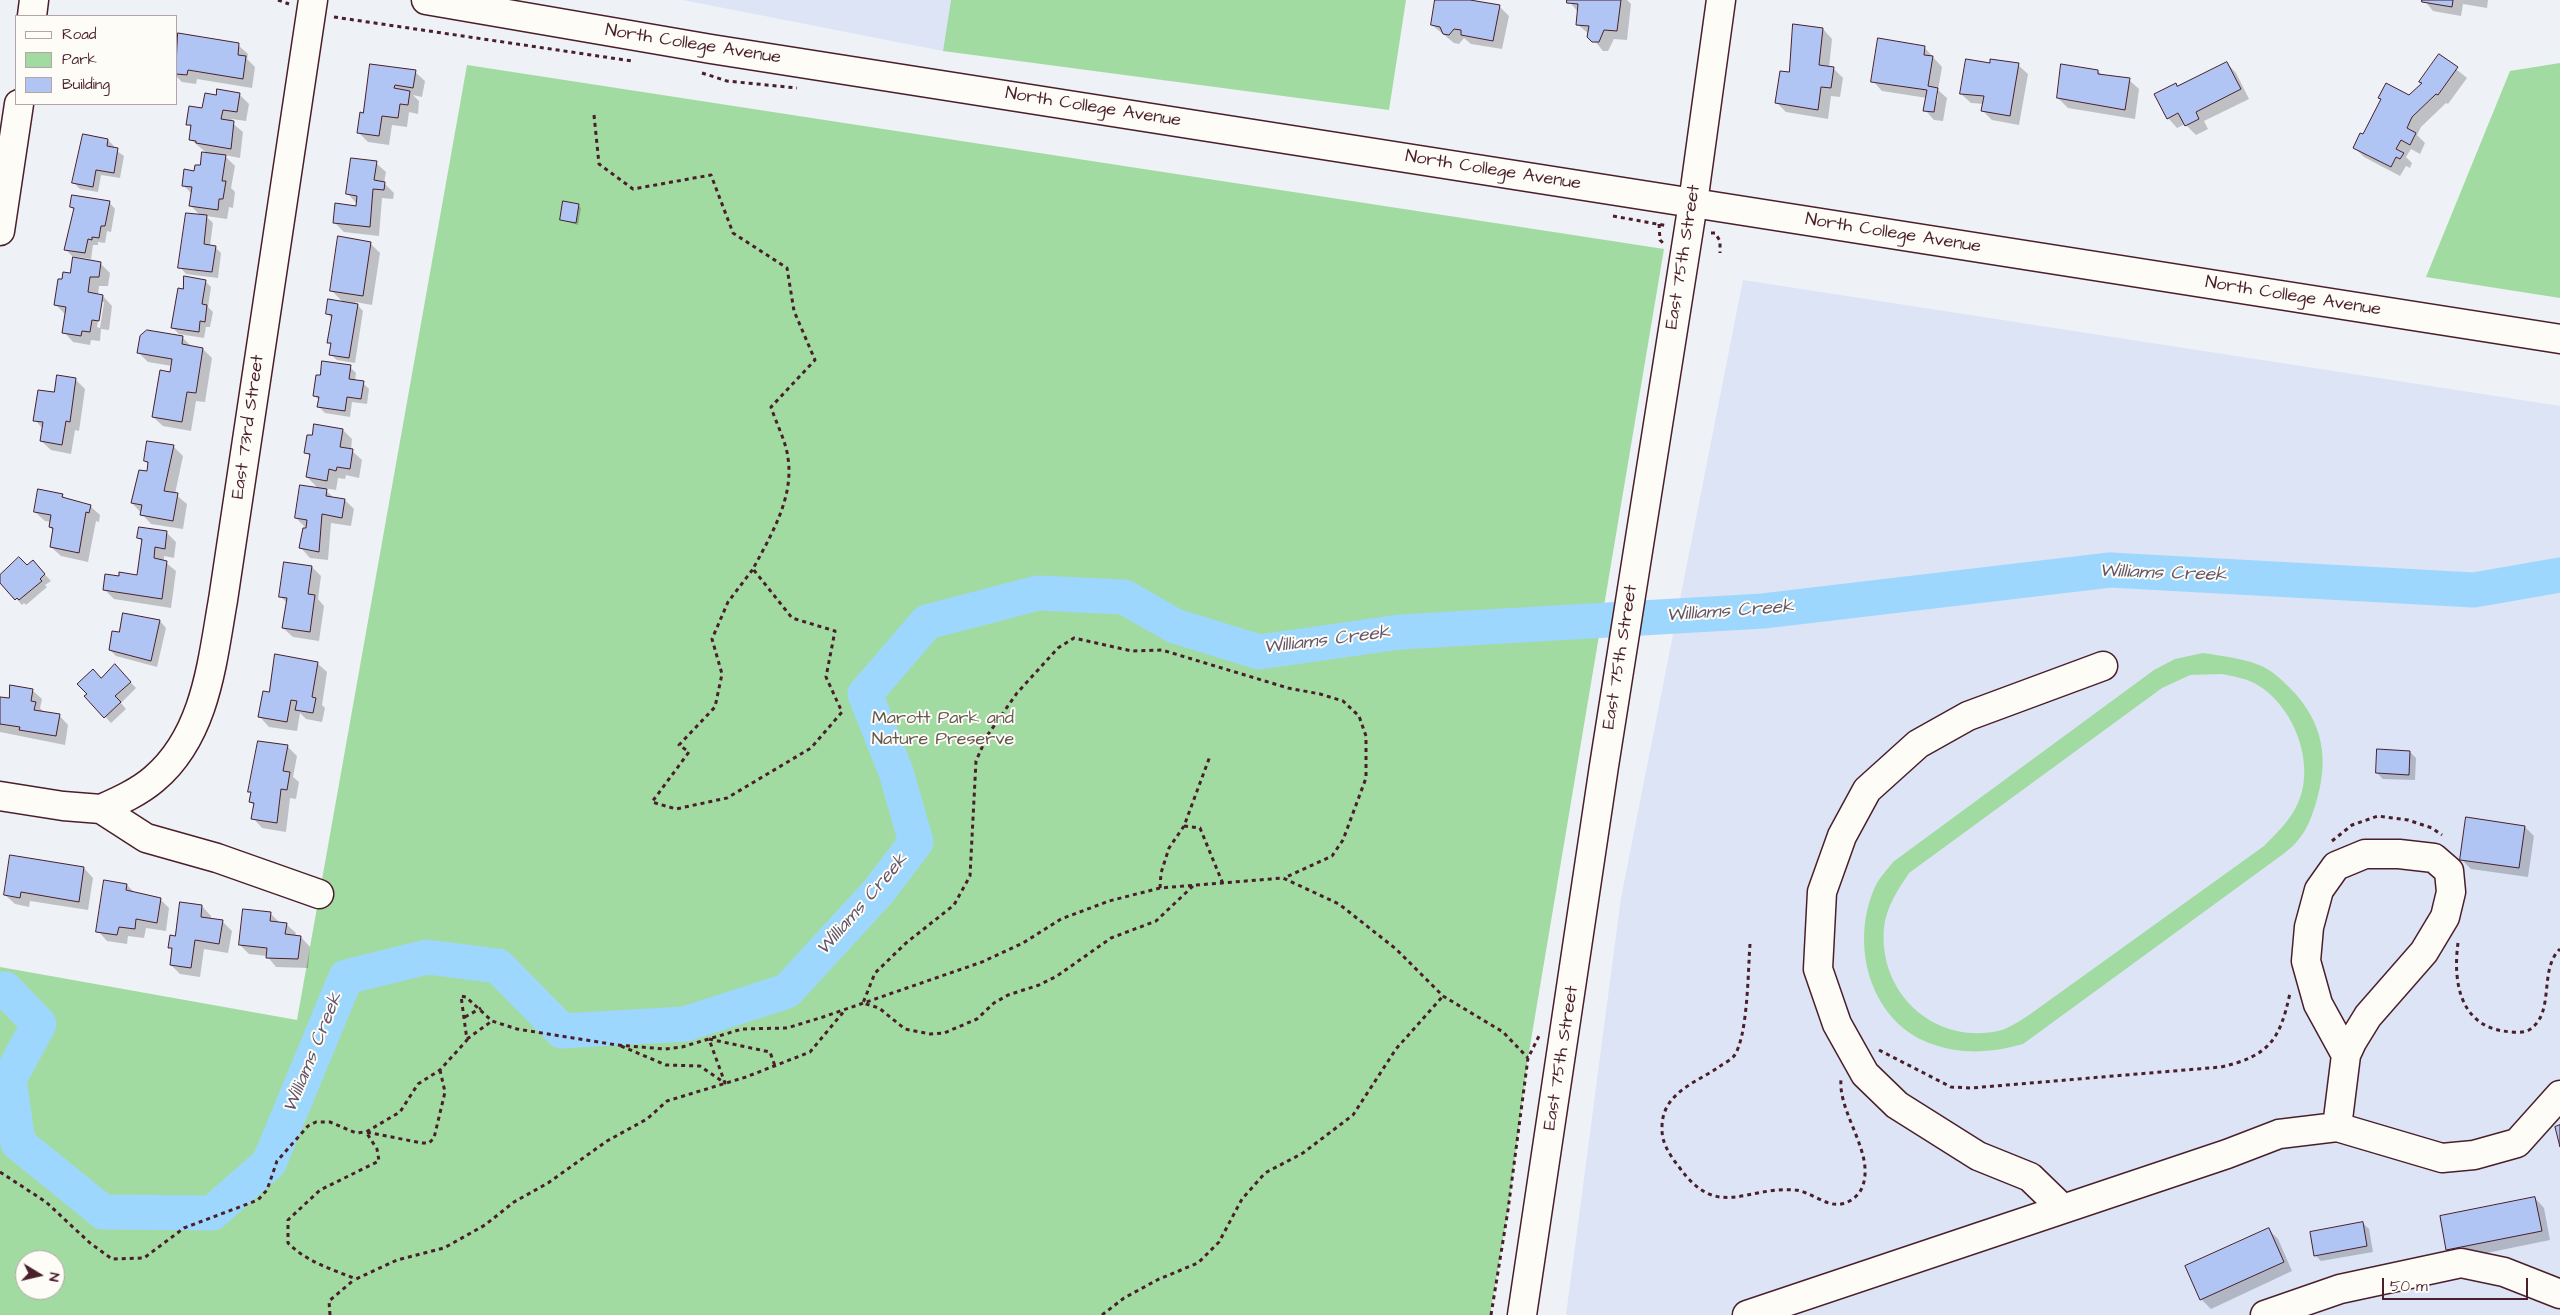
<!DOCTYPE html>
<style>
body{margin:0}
#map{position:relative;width:2560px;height:1315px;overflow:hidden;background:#eef1f6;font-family:"Architects Daughter",sans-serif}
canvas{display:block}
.legend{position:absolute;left:15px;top:15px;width:162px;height:90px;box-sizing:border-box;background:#fdfcf7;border:1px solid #b5a4a5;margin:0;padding:6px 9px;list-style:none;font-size:15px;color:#4a1f2b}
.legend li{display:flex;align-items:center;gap:10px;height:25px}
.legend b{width:25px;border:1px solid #b5a4a5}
.north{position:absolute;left:15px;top:1250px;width:50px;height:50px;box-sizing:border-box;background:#fdfcf7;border:1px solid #b5a4a5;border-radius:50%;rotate:99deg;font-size:14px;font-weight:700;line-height:20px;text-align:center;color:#4a1f2b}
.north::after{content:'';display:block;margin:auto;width:18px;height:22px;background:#4a1f2b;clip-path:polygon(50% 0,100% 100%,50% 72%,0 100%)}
.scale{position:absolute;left:2382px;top:1278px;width:146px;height:22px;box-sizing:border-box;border:2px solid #4a1f2b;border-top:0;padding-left:6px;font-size:15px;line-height:18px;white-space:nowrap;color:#4a1f2b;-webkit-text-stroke:4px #fdfcf7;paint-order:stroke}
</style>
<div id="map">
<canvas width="2560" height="1315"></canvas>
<ul class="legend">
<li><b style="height:6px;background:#fdfcf7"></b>Road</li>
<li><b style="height:14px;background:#a2dba1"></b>Park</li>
<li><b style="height:14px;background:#b1c5f4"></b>Building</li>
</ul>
<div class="north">N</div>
<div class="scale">50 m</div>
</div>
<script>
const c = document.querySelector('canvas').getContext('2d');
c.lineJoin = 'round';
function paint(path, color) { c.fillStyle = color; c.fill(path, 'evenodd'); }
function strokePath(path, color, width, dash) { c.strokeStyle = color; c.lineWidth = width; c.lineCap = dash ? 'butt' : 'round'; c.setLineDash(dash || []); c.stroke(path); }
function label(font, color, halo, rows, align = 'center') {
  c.font = font + ' "Architects Daughter",sans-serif'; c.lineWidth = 4; c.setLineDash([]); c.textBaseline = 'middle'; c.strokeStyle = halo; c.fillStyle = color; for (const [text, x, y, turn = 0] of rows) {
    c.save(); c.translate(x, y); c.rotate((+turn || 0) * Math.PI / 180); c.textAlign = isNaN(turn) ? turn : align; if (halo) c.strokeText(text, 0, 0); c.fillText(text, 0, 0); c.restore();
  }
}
const built = new Path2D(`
 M683,0H951L943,51Z
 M1743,280L2560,406V1315H1566L1621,898Z`);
const green = new Path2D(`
 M951,0H1406L1389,110L943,51Z
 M2560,63V298L2426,277L2510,71Z
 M467,65L1664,249L1528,1058L1508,1210L1490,1315H0V967L297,1020ZM25,1260H55V1290H25Z
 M2203,653C2222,656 2241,658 2259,665C2270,669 2281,679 2289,687C2324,722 2330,760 2315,806C2311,818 2307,830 2298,840C2292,848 2283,854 2275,860L2023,1044C1992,1053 1961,1055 1929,1043C1868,1019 1850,942 1875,887C1879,878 1887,870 1893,862L2154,670L2175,659ZM2222,674C2231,676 2243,678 2252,682C2294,702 2320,769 2294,811C2286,824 2275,835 2264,846L2029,1015C2021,1020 2011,1027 2002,1030C1936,1047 1878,994 1884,928C1886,907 1898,890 1909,873L2162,688L2190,675Z`);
const shadow = new Path2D(`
 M1437,0H1468L1499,6L1509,16L1502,49L1471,44L1464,38L1459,44L1454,43L1432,25Z
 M1568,0H1627L1631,4L1627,40L1614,39L1608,51H1603L1589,34L1577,24L1578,12Z
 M2424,0H2488L2487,8L2463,4L2461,16L2433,11Z
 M1794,25L1823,29L1832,39L1829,68H1833L1843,78L1840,97L1831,96L1828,119L1786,112L1777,103L1790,73Z
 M179,34L238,45L248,54L247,59L255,67L252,88L197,79L196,84L182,82L176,76Z
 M1924,47L1942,67L1938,90L1947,98L1943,121L1934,120L1925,110L1927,98L1882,91L1873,81ZM1936,92L1938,94L1937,102L1935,100Z
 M2440,56L2467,78L2448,104L2446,103L2421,127L2417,135L2425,143L2420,154L2411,149L2406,157L2412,163L2410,168L2406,166L2400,176L2364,157L2354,147L2364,136L2382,100L2379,98L2410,97L2423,84Z
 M2227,63L2236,73L2249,99L2204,121L2208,129L2196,135L2185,124L2177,128L2168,118L2175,84L2178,87Z
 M1991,64L2018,65L2028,74L2019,125L1992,120L1983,111L1984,104L1971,103L1961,94Z
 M372,65L415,72L425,81L422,97L413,95L419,101L418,114L409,112L407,127L392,125L389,145L368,142L359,133L365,114Z
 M2098,71L2103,76L2129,80L2139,89L2135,119L2068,108L2058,98Z
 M239,94L249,104L246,121L232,119L231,122L243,132L240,158L224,155L235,166L231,188L235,192L233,208L229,207L227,219L206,216L213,223L210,246L215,247L221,253L218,278L186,274L180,267L201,216L191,206L192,194L183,185L201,167L208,154L190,139L192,128L188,124L217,96Z
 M108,140L114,146V149L124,156L120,178L101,175L98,192L80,189L74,183Z
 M376,163L386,172L384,183L394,193L393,199L382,198L379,236L344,232L334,222L357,207V204L348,194Z
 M109,202L115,209L111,232L107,231L105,243L98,242V245H93L91,259L72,256L66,250L75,211L71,207Z
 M579,206L581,208L578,225L561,220Z
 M370,243L380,253L372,305L355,302L363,311L355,363L337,360L330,354L332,346L329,342L332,319L327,313L344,303L332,291Z
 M100,263L110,273L108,286H99L98,295L103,296L112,306L109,330L101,329L100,341L91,340L90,345L73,342L64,332L65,314L56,305L71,274ZM101,302H104L100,328L97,327Z
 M205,281L211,287L208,307L213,312L210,327H206L204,338L179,334L173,328Z
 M182,337L192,347L203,349L212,358L205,402L196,401L191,431L163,426L153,417L172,366L148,362L139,353Z
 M350,367L356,373L355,381L363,383L369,389L367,404L352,402L350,417L325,413L319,407L320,401L315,396Z
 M75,379L85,389L79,431L75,430L71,454L51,450L41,441L43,429L35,420L55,394Z
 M343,430L352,439L351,450L362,460L359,478L346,475L345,479L338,478L336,490L323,488L334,498L345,500L354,509L351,526L331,523L328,560L310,558L301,548L308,530L296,518L320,490L307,477L310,457L306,452Z
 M173,446L183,456L175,494L187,504L183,529L151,524L132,503L148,473L149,465L145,461Z
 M62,495L67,500L90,506L100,515L99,522L96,521L88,562L61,556L51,547L54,531L50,527L51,522L45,521L35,512Z
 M167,533L176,542L174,558L164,556V561L176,571L171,608L114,599L104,589L120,577L138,576L143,542L138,538Z
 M27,567L39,568L51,581L45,585L47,587L26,605L24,603L22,605L0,581V576Z
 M312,567L321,576L318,599L324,606L319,641L293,637L283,628L287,603L280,596Z
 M160,621L166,628L157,667L116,656L110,650Z
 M317,663L327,672L322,705L325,708L322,722L306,719L300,713L297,731L269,727L260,717L270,694Z
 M115,666L136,688L121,703L126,709L111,723L86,696Z
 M32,690L42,699L40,708L45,713L59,715L68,725L65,745L0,732V698L10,699Z
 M287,746L297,756L293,777L299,782L296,799L290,798L286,832L262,828L253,818L255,806L250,802L252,793L249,791Z
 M2410,752L2416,758L2415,780L2383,779L2377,773Z
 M2525,827L2534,836L2528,877L2471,869L2461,859Z
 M84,868L93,878L88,910L30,901L29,907L15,904L5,895Z
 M127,885L135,893L160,899L169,908L166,931L146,928L144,938L128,936L127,944L107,941L98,931Z
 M202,906L211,916V919L222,921L232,931L228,953L204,949L200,977L180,974L171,965L173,951L170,947Z
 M270,913L280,923L286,924L296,933L295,936L301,937L310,947L308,968L276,967L267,956L249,954L240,945Z
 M2535,1198L2544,1208L2550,1240L2457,1259L2448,1249Z
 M2363,1223L2369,1229L2373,1252L2321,1261L2315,1255Z
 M2268,1229L2278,1239L2292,1271L2211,1309L2201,1299Z`);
const river = new Path2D(`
 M0,990L5,989L39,1024L9,1079L18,1143L103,1212L212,1213L269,1163L346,977L427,957L498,966L562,1031L685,1024L787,991L878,892L916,842L896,772L865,694L927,622L1038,593L1124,597L1175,626L1259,652L1400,632L1763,611L2110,570L2474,590L2560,575`);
const building = new Path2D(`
 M1435,0H1470L1500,5L1493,41L1461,35V30L1454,29L1449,35L1443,34L1440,27L1431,25Z
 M1567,0H1621L1617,31L1604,30L1599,42H1592L1587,37L1589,26L1576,25L1578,4L1567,3Z
 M2422,0H2453L2452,7L2422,2Z
 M1793,24L1823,28L1819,65L1834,67L1831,88L1821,87L1818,110L1775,103L1780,71L1789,72Z
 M178,33L239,43L238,55L246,56L243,79L188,70L187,75L176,74Z
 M1878,38L1925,46L1924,55L1933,56L1928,86L1938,88L1934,112L1923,111L1927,90L1871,82Z
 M2439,54L2458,67L2438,95L2436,94L2412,117L2407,128L2416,133L2410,145L2401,140L2396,149L2404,153L2400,159L2396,157L2391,167L2353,148L2360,133L2363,134L2381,99L2378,98L2386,83L2409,95L2422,83L2419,82Z
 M1966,59L1990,63V59L2019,63L2010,116L1981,111L1984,96L1960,94Z
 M2227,62L2241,89L2196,112L2199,119L2185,126L2178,113L2167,119L2154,94L2176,83L2177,86Z
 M370,64L416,70L413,88L395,85L394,88L410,91L408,105L400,104L398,118L382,116L379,136L357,133L360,112L363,113Z
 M2061,64L2098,70V74L2130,78L2125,110L2057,98Z
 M217,89L240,93L237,112L223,110L221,119L234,121L231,149L196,143V141L189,140L191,125H186L189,106L202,108L205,93L216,95Z
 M83,134L108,139L107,146L118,148L114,173L96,170L93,187L72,183Z
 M202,152L226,155L222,181H226L223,199H219L218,210L189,206L192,187L182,186L184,169L194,171L195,165H200Z
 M351,158L377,161L374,180L385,182L384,190L373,189L370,227L333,223L335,203L356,206L357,196L346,194Z
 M72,195L110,201L105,226H101L99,238L92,237V240L88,239L85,253L64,250L74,208L70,207Z
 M563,201L579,204L576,223L560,220Z
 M186,213L207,215L204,244L216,246L212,272L178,268Z
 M338,236L371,242L363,296L330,291Z
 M73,257L101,262L99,277H90L88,292L103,295L99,321L92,320L90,332L82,331L81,336L62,333L66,307L54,305L58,279H62L63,272L70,273Z
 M184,276L206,280L202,304L207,305L205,322L200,321L199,332L171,328L178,288L183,289Z
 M328,299L358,304L349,358L329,355L331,343H327L332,315L326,314Z
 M147,330L183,336L182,344L203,348L196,393L187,392L182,422L152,417L160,370L170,372L172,359L137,353L140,336Z
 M322,361L351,365L349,379L364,381L361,399L347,397L345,411L317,407L319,397L313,396L316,375H320Z
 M57,375L76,378L70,422L66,421L62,445L40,441L43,422L33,421L38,390L54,392Z
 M314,424L343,429L340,447L353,449L350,469L337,467L336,471L329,469L327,481L306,477L310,454L304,453L307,435H312Z
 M147,441L174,445L164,491L178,493L173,521L140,515L142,505L131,503L139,470L147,471L148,462L144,461Z
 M300,485L327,489L326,496L345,499L342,518L322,514L319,552L299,548L303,528H306L307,520L295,518Z
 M38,489L63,494L62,497L91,505L89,513L86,512L79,553L50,547L53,528L49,527L51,515L34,512Z
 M139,527L167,531L165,549L155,547L154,558L167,561L162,599L103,590L105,574L119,576V572L137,575L142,539L137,538Z
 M19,557L27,565L33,560L45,574L40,579L42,581L19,600L17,598L15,600L0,583V575Z
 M284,562L312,566L308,594L315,595L310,632L282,628L287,598L279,597Z
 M123,613L160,620L151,661L109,650L112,631L119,632Z
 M275,654L318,662L312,697L316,698L313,713L295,710L297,701L291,700L287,722L258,717L263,691L269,692Z
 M115,664L131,682L115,696L121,702L104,718L84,696L87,694L77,684L93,669L101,678Z
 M10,685L33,689L31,701L36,702L34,710L60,714L56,736L19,730L20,727L0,724V697L9,698Z
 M258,741L288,745L283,771L290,772L287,790L281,789L277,823L251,819L254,803L249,802L251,792H248Z
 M2377,749L2410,751L2409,775L2376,773Z
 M2466,817L2525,826L2519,868L2460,860Z
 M10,855L84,867L79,902L21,892L20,898L4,895Z
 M104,880L127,884L126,890L161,898L157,923L136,919L135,929L119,927L117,935L96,932Z
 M180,902L202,905L201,917L223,920L219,944L195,940L191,968L170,965L172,948H168L170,935L175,936Z
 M243,909L271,912L270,921L287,923L285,934L301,936L298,959L266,958L267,948L239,945Z
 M2560,1125V1147L2555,1127Z
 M2535,1197L2542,1231L2446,1250L2440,1216Z
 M2363,1222L2367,1246L2314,1256L2310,1232Z
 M2269,1228L2284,1262L2200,1300L2185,1266Z`);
const path = new Path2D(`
 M278,0L289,4
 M334,17L632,61
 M702,73L727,81L797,88
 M594,115L599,164L633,189L711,175L733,233L787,268L794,311L815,360L771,407C776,423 786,441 788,458C794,498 771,535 753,569L792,618L835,631L826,677L842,712L811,748L727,798L676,809L652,802L689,752L679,745L715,707L722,674L712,639L728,602L753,569
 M1613,216L1668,226
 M1659,224L1660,240L1664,244
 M1711,233H1715L1720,241V253
 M1184,826L1200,828L1223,884
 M2332,841L2352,825L2378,816L2408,820L2432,828L2442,835
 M1193,886L1156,921L1111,938L1057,976L1039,985L1008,995L994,1003L977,1019L944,1033L930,1034L905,1029L879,1008L863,1003L875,973L906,943L954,905L970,876L976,761L987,736L1017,693L1058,648L1074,638L1132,651L1162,650L1288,688L1320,694L1343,701L1359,716L1366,736V778L1343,840L1332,856L1284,878
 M1160,888L1161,873L1169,848L1184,826L1210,756
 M2458,943C2453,980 2459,1024 2503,1031C2511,1032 2522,1034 2529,1030C2556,1013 2538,970 2560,949
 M1750,944C1748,969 1748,1037 1734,1056C1731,1060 1724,1063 1719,1067C1695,1083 1663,1093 1662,1126C1661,1142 1669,1154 1679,1167C1718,1221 1745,1186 1795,1190C1810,1191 1826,1207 1841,1204C1851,1202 1860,1195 1863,1185C1874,1152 1838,1113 1841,1079
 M465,1017L481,1008
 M467,1039L492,1021
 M621,1046L666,1065L700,1066L725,1083L709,1039L770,1052L775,1066
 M1879,1050L1951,1087L1971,1088L2221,1067C2269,1056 2280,1040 2290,993
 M440,1070L445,1092L434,1138L429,1143H422L366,1132L377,1149L379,1161L320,1190L288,1220V1243C307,1262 331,1269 356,1279L397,1260L444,1248L485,1225L514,1202L548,1183L607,1141L647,1119L667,1101L746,1077L810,1052L845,1010
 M0,1172L46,1202L90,1243L112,1259L144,1258L184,1228L258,1200L267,1190L277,1161L308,1126L316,1122H330L356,1133L366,1132L400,1112L418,1084L440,1070L467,1040L461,996L466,997L492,1021L517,1029L617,1045L665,1049L682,1047L742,1029L787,1028L823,1017L982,962L1023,943L1061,919L1109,901L1160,888L1283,878L1339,904L1396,949L1443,996L1503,1032L1528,1058
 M330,1315L329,1301L355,1279
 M1102,1315L1124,1298L1159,1279L1198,1263L1219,1242L1242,1199L1265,1173L1303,1153L1353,1115L1396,1049L1443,996
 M1491,1315L1508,1210L1528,1058L1539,1036`);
const minor = new Path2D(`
 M32,16L34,0
 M0,231L19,104
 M0,796L63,806L101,809L146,838L217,858L319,894
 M101,809C119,801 139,792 154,779C206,735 212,662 223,600L313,0
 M2337,1127L2346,1055L2352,1042L2368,1016L2424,952L2445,917L2451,892L2449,871L2434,858L2399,854H2365L2336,866L2319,890L2309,927L2306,961L2318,1004L2346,1055
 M2062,1208L2030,1177L1978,1156L1897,1105L1865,1074L1837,1024L1818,969L1822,892L1842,836L1867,790L1918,744L1968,716L2103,666
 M1522,1315L1604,766L1693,203L1721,0
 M1747,1315L2227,1154L2279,1134L2337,1127L2442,1158L2474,1155L2517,1143L2560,1095
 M2265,1315L2340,1289L2461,1263L2504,1272L2560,1294`);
const major = new Path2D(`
 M426,0L711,49L2560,339`);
const streetNames = [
 ["North College Avenue",693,45,9],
 ["North College Avenue",1093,108,9],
 ["North College Avenue",1493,171,9],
 ["North College Avenue",1893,234,9],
 ["East 75th Street",1684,257,-81],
 ["North College Avenue",2293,297,9],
 ["East 73rd Street",249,427,-82],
 ["East 75th Street",1621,657,-81],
 ["East 75th Street",1562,1058,-81]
];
const parkNames = [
 ["Marott Park and",943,719],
 ["Nature Preserve",943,740]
];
const waterNames = [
 ["Williams Creek",2163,574,2],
 ["Williams Creek",1730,612,-4],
 ["Williams Creek",1327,641,-7],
 ["Williams Creek",863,905,-49],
 ["Williams Creek",314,1053,-68]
];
paint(built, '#dce4f5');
paint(green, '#a2dba1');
paint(shadow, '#0003');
strokePath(river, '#9dd7fd', 35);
paint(building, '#b1c5f4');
strokePath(building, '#4a1f2b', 1);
strokePath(minor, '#4a1f2b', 31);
strokePath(major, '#4a1f2b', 31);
strokePath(path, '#4a1f2b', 3, [4, 4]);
strokePath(minor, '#fdfcf7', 28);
strokePath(major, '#fdfcf7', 28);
label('18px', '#4a1f2b', '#fdfcf7', streetNames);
label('18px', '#64574e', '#fdfcf7', parkNames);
label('italic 19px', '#63566a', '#fdfcf7', waterNames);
</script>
